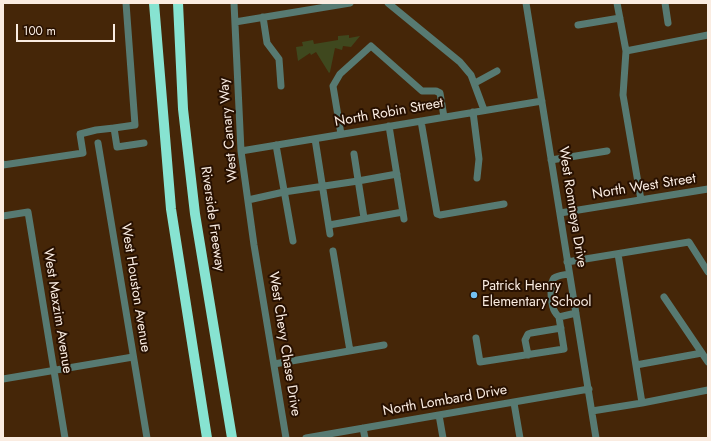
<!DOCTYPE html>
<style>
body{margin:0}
#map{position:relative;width:711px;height:441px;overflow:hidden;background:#452608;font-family:Jost,sans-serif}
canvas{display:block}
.frame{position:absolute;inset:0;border:4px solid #faece1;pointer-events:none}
.scale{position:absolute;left:16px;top:24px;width:99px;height:18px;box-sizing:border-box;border:2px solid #faece1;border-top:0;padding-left:5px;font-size:12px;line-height:14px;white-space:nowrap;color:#faece1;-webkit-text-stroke:3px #271000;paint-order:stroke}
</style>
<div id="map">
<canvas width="711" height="441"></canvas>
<div class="frame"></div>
<div class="scale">100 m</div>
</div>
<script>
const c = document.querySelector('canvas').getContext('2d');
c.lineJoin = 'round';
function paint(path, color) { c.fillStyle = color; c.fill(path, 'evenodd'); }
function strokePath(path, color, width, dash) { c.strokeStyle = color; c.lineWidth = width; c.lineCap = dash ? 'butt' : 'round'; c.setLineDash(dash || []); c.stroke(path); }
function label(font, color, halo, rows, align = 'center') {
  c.font = font + ' Jost,sans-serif'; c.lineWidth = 4; c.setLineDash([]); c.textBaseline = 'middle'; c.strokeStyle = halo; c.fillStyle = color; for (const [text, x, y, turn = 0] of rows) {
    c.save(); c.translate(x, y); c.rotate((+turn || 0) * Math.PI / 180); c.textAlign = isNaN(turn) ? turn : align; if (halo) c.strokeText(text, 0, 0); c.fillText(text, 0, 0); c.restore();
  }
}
const green = new Path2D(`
 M349,35V38L360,36L351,47L343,46L342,50L335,48L330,72L329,73L316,52L311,55L310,53L298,61L296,47L303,46L302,42L313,40L314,44L338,40V36Z`);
const minor = new Path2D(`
 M126,3L135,125L114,128L117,147L144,143
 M234,3L241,151L254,245L286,438
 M388,3L460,62L471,75L484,110
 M526,3L596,438
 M617,3L626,51L623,95L641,200
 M665,3L668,23
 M263,17L267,43L279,59L281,86
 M235,22L350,3
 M578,25L620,18
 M626,51L708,35
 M475,83L497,71
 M473,112L479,159L477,178
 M421,121L437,214L440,215L504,204
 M389,126L404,219
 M341,134L333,86L340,74L371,46L422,91H436L440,93L444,117
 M315,139L330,234
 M98,143L147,438
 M276,145L293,241
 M241,151L542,101
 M354,154L364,218
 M551,160L607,151
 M3,164V165L83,153L80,134L96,130L114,128
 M248,200L284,192L358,181L397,174
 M560,213L708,189
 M3,216L28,212L65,438
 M329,225L403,212
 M333,251L350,351
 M618,254L642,403
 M567,262L689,242L708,272
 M664,297L708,362
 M559,317C557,315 556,314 555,312C551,306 549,284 554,278C558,275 564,275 569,274
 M476,338L480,362L564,349L559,317L576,313
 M528,355L525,340L528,334L531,333L561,328
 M274,364L384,345
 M636,365L702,353
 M3,379L133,357
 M514,403L520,438
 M592,411L642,403L708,390
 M439,415L443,438
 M363,428L365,438
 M306,438L589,389`);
const highway = new Path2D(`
 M154,3L171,209L207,438
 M178,3L183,109L195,214L232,438`);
const markers = [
 [474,295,4,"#73c1f5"]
];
const streetNames = [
 ["North Robin Street",389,113,-10],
 ["West Canary Way",229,130,-95],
 ["North West Street",644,187,-9],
 ["West Romneya Drive",572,207,81],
 ["Riverside Freeway",212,219,82],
 ["West Houston Avenue",135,288,81],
 ["West Maxzim Avenue",57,311,81],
 ["West Chevy Chase Drive",284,344,81],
 ["North Lombard Drive",445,401,-10]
];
const poiNames = [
 ["Patrick Henry",482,287],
 ["Elementary School",482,303]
];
paint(green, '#3f481e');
strokePath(minor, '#577a72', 7);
strokePath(highway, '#87e3d1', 10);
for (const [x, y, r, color] of markers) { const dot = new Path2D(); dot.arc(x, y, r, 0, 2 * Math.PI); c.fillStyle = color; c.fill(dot); strokePath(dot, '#271000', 1.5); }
label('14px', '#faece1', '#271000', streetNames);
label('14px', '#faece1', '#271000', poiNames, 'left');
</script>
